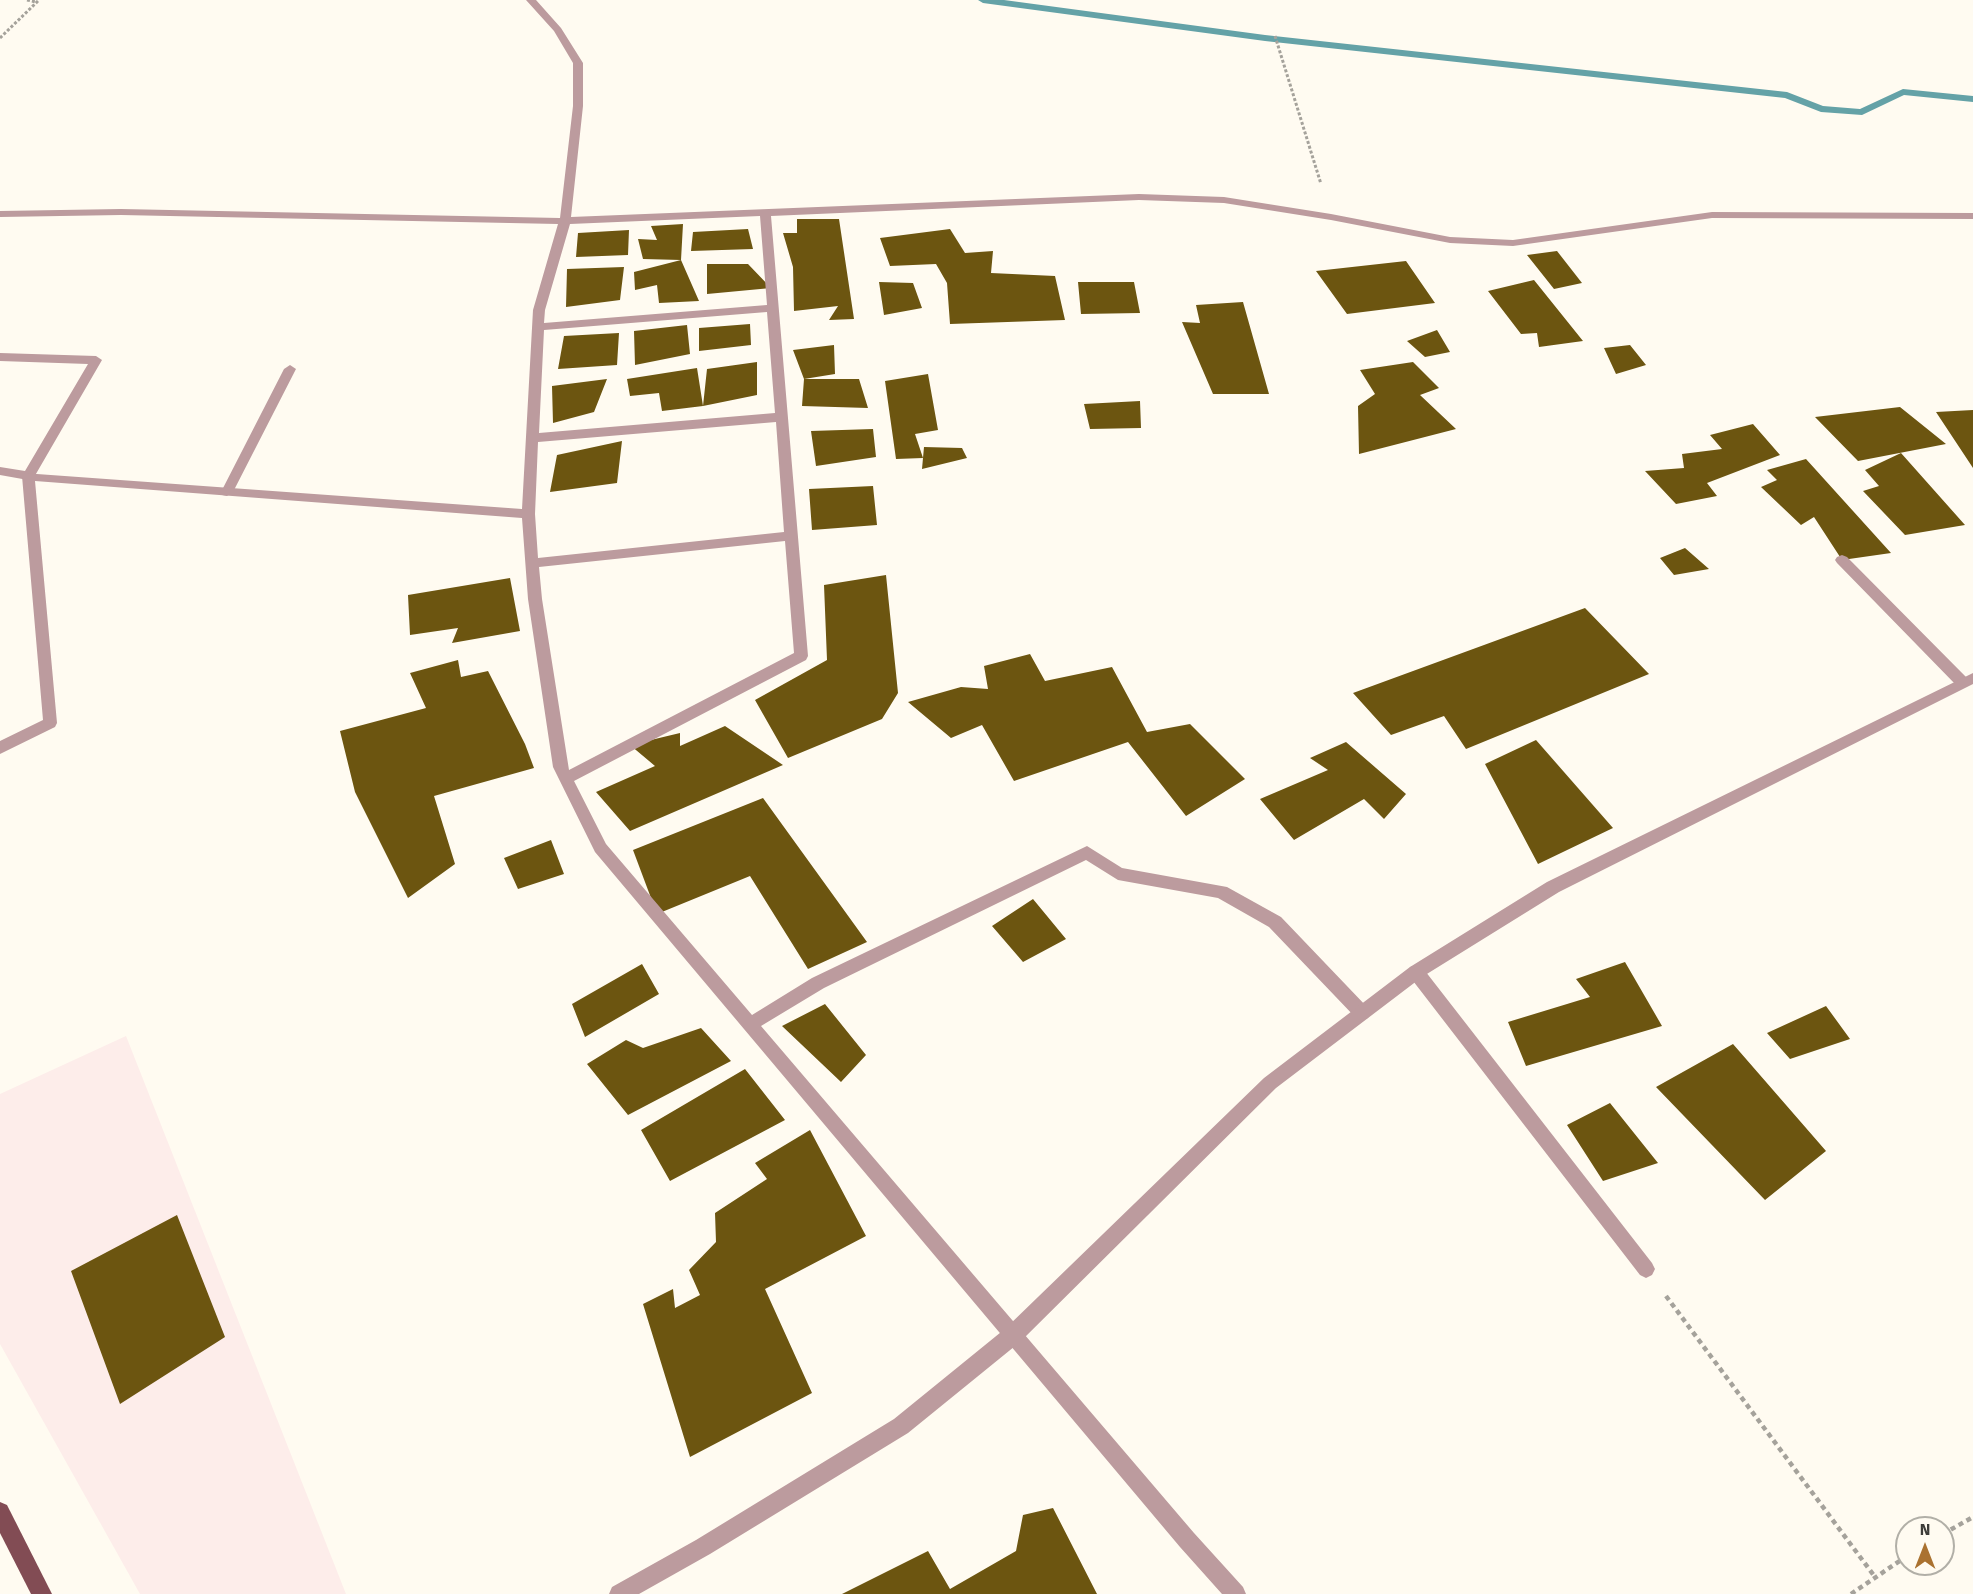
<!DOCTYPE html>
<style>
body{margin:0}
#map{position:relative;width:1973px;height:1594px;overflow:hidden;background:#fffbf1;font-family:"Fira Sans",sans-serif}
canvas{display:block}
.north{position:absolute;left:1895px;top:1516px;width:60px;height:60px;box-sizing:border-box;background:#fffbf1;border:2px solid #b1afa7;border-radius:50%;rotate:0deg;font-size:16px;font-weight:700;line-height:24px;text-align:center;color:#3d3c38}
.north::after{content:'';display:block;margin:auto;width:21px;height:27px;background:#aa7230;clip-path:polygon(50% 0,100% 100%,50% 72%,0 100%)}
</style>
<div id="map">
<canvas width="1973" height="1594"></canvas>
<div class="north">N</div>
</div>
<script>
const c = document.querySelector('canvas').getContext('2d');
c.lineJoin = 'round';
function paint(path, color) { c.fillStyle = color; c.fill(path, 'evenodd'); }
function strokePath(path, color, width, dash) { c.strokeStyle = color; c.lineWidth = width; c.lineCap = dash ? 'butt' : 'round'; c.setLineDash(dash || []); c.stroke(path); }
const commercial = new Path2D(`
 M126,1036L346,1594H140L0,1344V1094Z`);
const stream = new Path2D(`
 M978,0H1004L1265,35L1787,92L1823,106L1860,109L1903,89L1973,96V102L1904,95L1862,115L1821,112L1785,98L1265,41L983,3Z`);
const building = new Path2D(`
 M797,219H839L854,319L829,320L838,306L794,311L793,267L783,233H797Z
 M683,224L681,260L643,259L638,239L657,240L651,226Z
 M748,229L753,249L691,251L693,232Z
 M950,229L965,253L993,251L991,273L1055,276L1065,320L950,324L947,283L936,264L890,266L880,238Z
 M629,230L628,255L576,257L578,233Z
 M1557,251L1582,283L1554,289L1527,255Z
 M681,260L699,301L659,303L657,285L635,290L634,272Z
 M1406,261L1435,303L1347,314L1316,271Z
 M707,264H748L771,288L707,294Z
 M624,267L620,300L566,307L567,269Z
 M1534,280L1583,341L1539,347L1537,333L1521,334L1488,291Z
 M879,282L913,283L922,308L884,315Z
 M1078,282H1134L1140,313L1081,314Z
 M1243,302L1269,394H1213L1182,322L1200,323L1196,305Z
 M750,324L751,345L699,351V328Z
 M687,325L690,354L635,365L634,331Z
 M1437,330L1450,352L1425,357L1407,341Z
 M619,333L617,365L558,369L564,336Z
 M834,345L835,374L804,379H859L868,408L802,406L804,379L793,350Z
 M1630,345L1646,365L1616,374L1604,348Z
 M757,362V395L703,406L662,411L659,393L630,396L627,379L697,368L703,406L707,369Z
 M1413,362L1439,388L1420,395L1456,429L1359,454L1358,406L1375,394L1360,370Z
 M928,374L938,430L915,434L923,458L924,447L962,448L967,458L922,469L923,458L896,459L885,381Z
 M607,379L594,412L553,423L552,386Z
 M1140,401L1141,428L1090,429L1084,404Z
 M1900,407L1946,444L1858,461L1815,417Z
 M1973,410V468L1936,412Z
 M1753,424L1780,455L1707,483L1717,496L1676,504L1645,471L1684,468L1682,454L1722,449L1710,435Z
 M873,429L876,457L816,466L811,431Z
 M622,441L617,483L550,492L557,455Z
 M1901,453L1965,525L1905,535L1863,491L1879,486L1865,470Z
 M1806,459L1891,553L1842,560L1814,517L1801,525L1761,487L1777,480L1767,470Z
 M873,486L877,525L812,530L809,489Z
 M1685,548L1709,569L1674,575L1660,558Z
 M886,575L898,693L882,719L788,758L755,700L827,660L824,585Z
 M510,578L520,631L452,643L458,628L410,635L408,595Z
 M1585,608L1649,674L1466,749L1444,716L1391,735L1353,693Z
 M1030,654L1045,681L1112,667L1147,732L1190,724L1245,779L1186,816L1128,742L1014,781L982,725L951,738L908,702L961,687L988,689L984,666Z
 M458,660L461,677L488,671L525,744L534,768L434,796L455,864L408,898L355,792L340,731L426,708L410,673Z
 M725,726L783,765L630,831L596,792L655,766L630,745L680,733V746Z
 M1536,740L1613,828L1538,864L1485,764Z
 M1346,742L1406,794L1384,819L1364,799L1294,840L1260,799L1328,770L1310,758Z
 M763,798L867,942L808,969L750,876L657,914L633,850Z
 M551,840L564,874L518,889L504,858Z
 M1033,899L1066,939L1023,962L992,926Z
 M1625,962L1662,1026L1526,1066L1508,1022L1590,997L1576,979Z
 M642,964L659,994L585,1037L572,1004Z
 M825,1004L866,1055L841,1082L782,1026Z
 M1826,1006L1850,1039L1790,1059L1767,1033Z
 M701,1028L731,1061L628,1115L587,1064L626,1040L643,1048Z
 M1733,1044L1826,1151L1765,1200L1656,1087Z
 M745,1069L785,1120L670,1181L641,1130Z
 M1610,1103L1658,1163L1603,1181L1567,1125Z
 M810,1130L866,1236L765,1289L812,1393L690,1457L643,1304L673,1289L675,1308L700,1295L689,1270L716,1242L715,1213L767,1179L755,1163Z
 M177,1215L225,1337L120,1404L71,1271Z
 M1053,1508L1097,1594H842L928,1551L950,1589L1016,1551L1023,1515Z`);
const pathFar1 = new Path2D(`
 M27,0L36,2
 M1275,36L1321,184
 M0,38L39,0`);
const path = new Path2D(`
 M1666,1296L1875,1577
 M1943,1534L1973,1517
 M1851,1594L1907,1556`);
const service = new Path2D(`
 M0,353L96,356L102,360L33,479L28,480L0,475V467L25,471L88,364L0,361Z
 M290,365L296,369L233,492L227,496L222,495L221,492L284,369Z
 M1842,555L1847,557L1967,678L1969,682L1967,686H1957L1837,563L1835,560L1837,557Z
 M1416,965L1422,967L1652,1263L1655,1269L1652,1275L1646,1278L1640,1275L1410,977L1408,972L1410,967Z`);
const minor = new Path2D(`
 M526,0H536L561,28L583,63V106L571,217L1139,194L1224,197L1331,214L1450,237L1513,240L1712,212L1973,213V219L1712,218L1513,246L1450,243L1331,220L1224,203L1139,200L771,216L808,656L806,660L574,781L606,844L752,1015L812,978L1087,846L1122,868L1227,887L1281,917L1368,1008L1370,1013L1368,1018L1362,1020L1356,1018L1269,927L1218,898L1118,880L1086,860L824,988L761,1026L1194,1533L1243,1587L1246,1594H1222L1180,1547L595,852L553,767L528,599L522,518L35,481L57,723L55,727L0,754V741L43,720L22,476L23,473L522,509L533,310L558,224L121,215L0,217V211L121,209L560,218L573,106V63L554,31ZM760,216L767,305L544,323L545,310L570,224ZM767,312L775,413L539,433L544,330ZM776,422L784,532L538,558L535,514L538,442ZM785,541L794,653L569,770L542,599L539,567Z`);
const tertiary = new Path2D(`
 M1973,673V684L1559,892L1422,977L1276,1088L1020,1342L908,1433L710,1554L639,1594H609L612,1587L696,1540L894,1419L1006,1328L1264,1078L1410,967L1547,882Z`);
const primary = new Path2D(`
 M0,1502L7,1505L52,1594H31L0,1533Z`);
paint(commercial, '#fdedea');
paint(stream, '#64a2a7');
paint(building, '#6c5510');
strokePath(pathFar1, '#a5a29b', 3, [3, 2]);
strokePath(path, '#a5a29b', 4.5, [5, 4]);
paint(service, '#bc9b9e');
paint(minor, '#bc9b9e');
paint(tertiary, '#bc9b9e');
paint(primary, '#824c54');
</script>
